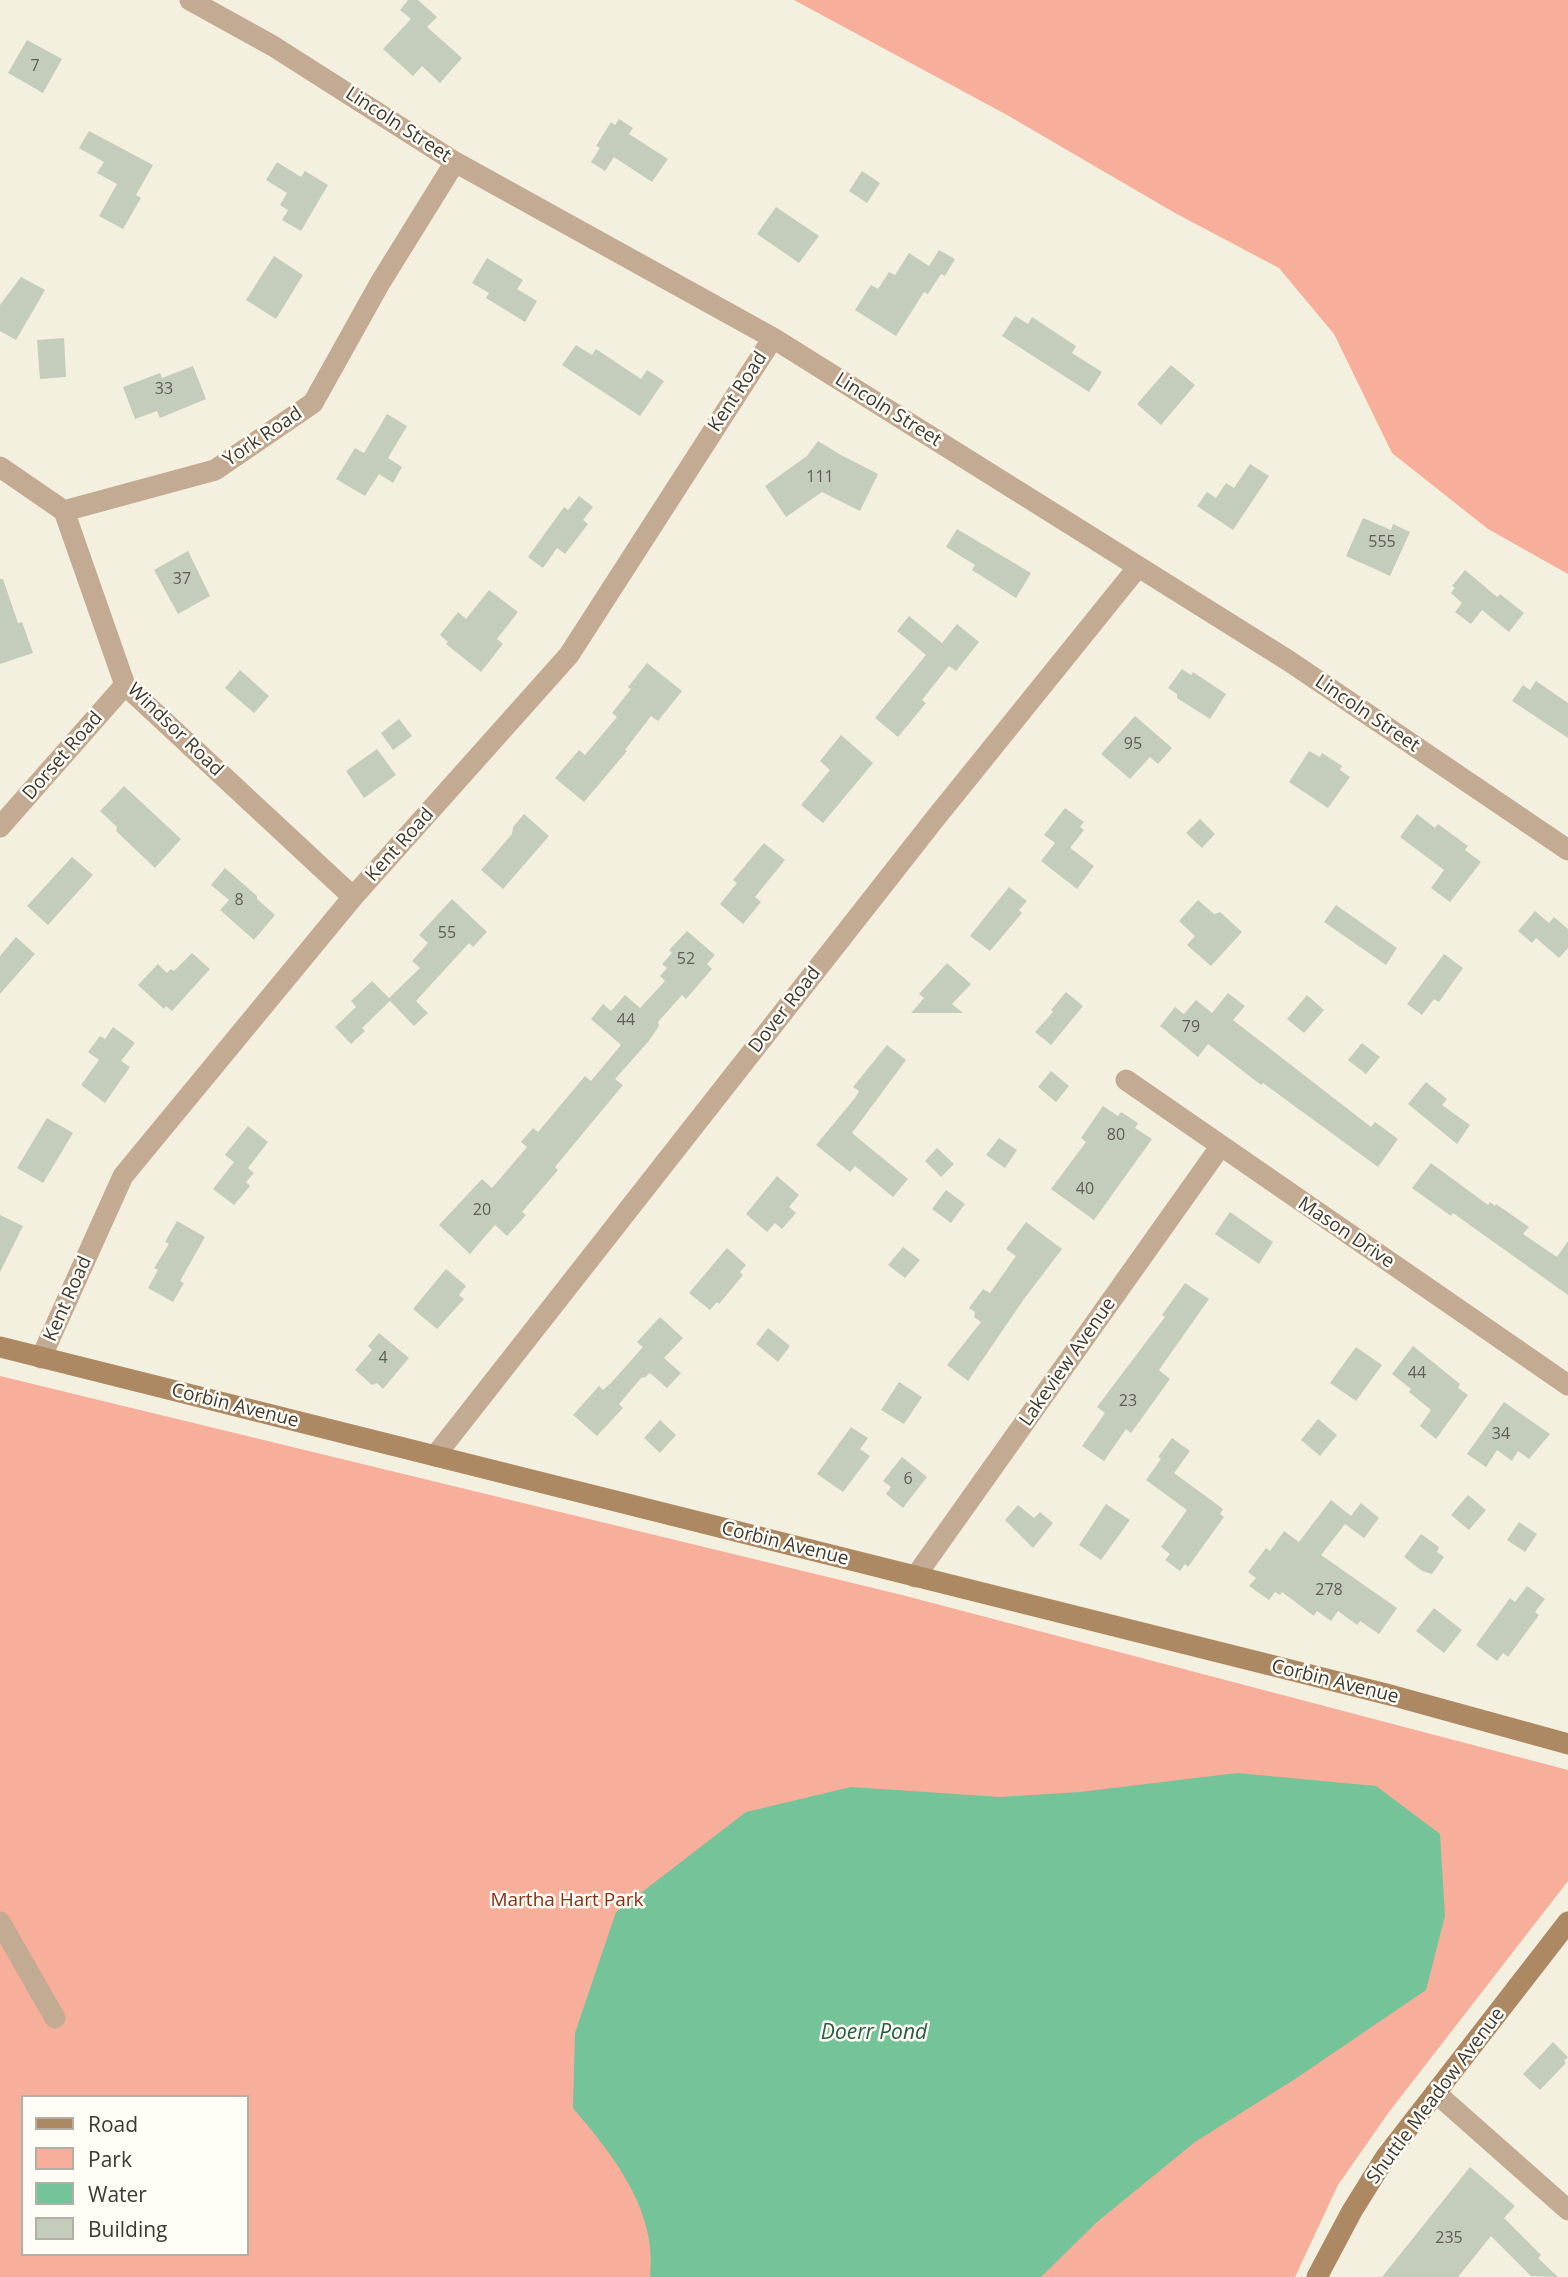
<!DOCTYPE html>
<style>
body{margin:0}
#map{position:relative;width:1568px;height:2277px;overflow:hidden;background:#f4f0df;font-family:"Open Sans",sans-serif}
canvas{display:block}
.legend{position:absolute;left:21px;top:2095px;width:228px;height:161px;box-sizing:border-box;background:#fffdf6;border:2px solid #b1afa8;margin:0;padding:9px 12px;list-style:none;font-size:21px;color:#3c3a33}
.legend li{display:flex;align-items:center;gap:14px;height:35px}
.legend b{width:35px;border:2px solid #b1afa8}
</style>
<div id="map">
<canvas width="1568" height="2277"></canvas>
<ul class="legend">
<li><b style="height:9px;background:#ac8863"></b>Road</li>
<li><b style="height:19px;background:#f7ae9a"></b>Park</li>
<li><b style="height:19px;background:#75c398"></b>Water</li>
<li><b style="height:19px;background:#c4ccbc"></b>Building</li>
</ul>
</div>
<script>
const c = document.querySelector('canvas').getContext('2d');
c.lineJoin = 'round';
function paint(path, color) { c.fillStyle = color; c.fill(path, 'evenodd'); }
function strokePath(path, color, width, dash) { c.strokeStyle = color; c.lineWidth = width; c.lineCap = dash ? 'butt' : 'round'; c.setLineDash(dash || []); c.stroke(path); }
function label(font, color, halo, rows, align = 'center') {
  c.font = font + ' "Open Sans",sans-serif'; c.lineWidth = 5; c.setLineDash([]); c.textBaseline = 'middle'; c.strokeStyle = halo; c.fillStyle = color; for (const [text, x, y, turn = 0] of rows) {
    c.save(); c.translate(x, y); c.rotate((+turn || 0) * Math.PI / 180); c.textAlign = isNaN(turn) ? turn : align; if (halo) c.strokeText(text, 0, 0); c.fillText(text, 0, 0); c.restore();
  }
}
const green = new Path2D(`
 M794,0H1568V574L1488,529L1392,453L1334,334L1279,268L1175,213L1007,115Z
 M0,1376L902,1595L1568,1770V1881L1389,2112L1338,2185L1295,2277H0ZM23,2097H247V2254H23Z`);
const water = new Path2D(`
 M1237,1773L1376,1786L1440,1834L1445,1916L1426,1990L1295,2079L1195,2142L1097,2222L1041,2277H650C658,2211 613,2155 573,2108L575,2033L616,1912L746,1812L851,1787L1000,1797L1080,1792Z`);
const building = new Path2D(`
 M408,0H418L437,17L427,27L462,58L440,83L422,66L413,76L383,49L411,19L400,10Z
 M27,40L62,59L43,93L8,73Z
 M619,119L633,128L629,134L668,159L652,182L614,157L605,171L591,162L600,148L596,146L611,122L615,125Z
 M89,131L153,165L136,195L141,198L123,229L99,216L117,184L97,173L104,162L79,148Z
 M277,162L301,177L305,171L328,185L301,231L282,220L288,210L280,205L287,193L266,180Z
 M862,171L880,183L867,203L849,191Z
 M776,207L819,236L799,263L757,234Z
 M939,250L955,259L945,276L941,274L928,294L924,292L896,336L855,310L871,285L878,289L889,272L895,275L909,253L929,266Z
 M274,256L303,275L276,319L246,300Z
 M487,258L523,280L517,289L537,301L525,322L486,298L489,293L472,283Z
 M21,277L45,290L16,340L0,331V305Z
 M1015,316L1028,324L1032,317L1076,346L1072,353L1102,372L1089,392L1002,336Z
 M64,338L66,377L40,379L37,340Z
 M576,345L592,355L596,349L641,379L647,370L664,381L640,416L562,365Z
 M1171,365L1195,385L1161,425L1137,404Z
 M193,366L206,399L160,418L157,411L135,419L123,387L160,373L162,378Z
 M387,414L407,426L388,458L402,467L393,483L379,474L365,496L336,479L355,448L364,453Z
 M818,441L841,455L878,474L860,511L822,492L786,517L765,486L807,456Z
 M1250,464L1269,476L1233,530L1197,506L1207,492L1216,498L1226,483L1234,488Z
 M579,496L593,507L583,520L588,524L565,554L557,548L543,568L528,557L564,507L568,510Z
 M1363,518L1391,530L1393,524L1410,532L1390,576L1346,556Z
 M957,529L1031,573L1016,598L972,570L975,565L946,547Z
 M188,551L210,596L178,614L154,570Z
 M1465,570L1497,597L1500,594L1524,613L1509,632L1482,610L1471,624L1455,612L1462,603L1451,593L1455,588L1452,586Z
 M0,579H3L18,623L22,622L33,653L0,664Z
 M489,590L518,612L497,639L503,644L481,672L446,644L448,642L440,635L458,612L466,619Z
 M909,616L942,643L957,624L979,642L956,671L949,666L922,700L926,703L898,737L875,718L926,655L897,631Z
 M647,663L682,691L658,721L651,716L625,750L627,751L584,802L555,778L579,750L585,755L617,717L612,713L631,689L628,687Z
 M1182,669L1191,675L1193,672L1226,694L1210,719L1177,698V694L1168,688Z
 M240,670L269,696L254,713L225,688Z
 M1536,681L1568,703V738L1512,701L1523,685L1530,690Z
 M1135,716L1172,748L1158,764L1150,757L1130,779L1101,754Z
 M399,719L412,736L393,750L381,733Z
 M841,735L873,763L823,823L801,805L830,770L820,761Z
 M377,749L396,775L364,798L346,771Z
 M1309,751L1320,757L1322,753L1342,766L1340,770L1350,777L1328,808L1289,782Z
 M124,786L181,839L155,868L116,831L117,827L100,811Z
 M1065,808L1084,822L1080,827L1084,830L1070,848L1094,866L1077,889L1041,861L1055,843L1044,835Z
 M524,814L549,836L503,889L481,870L512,834L513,827Z
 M1417,814L1435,828L1438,824L1468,846L1465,850L1481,862L1450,902L1431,888L1444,870L1400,837Z
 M1200,819L1215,834L1202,848L1186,833Z
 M764,843L785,860L755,897L761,902L743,924L720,904L737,883L733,880Z
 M72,857L93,875L48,925L27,906Z
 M225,868L257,896V899L275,915L254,940L220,910L229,900L211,885Z
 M1009,887L1027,901L1019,910L1022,913L990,951L970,936Z
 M452,899L487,932L473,947L469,943L416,1001L428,1013L414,1026L390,1001L362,1028L365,1031L351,1044L335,1027L356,1007L351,1001L372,981L389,998L420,968L412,961L428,943L419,935Z
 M1198,900L1214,914L1220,912L1242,932L1211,966L1187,945L1195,936L1179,921Z
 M1336,905L1397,948L1386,965L1324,922Z
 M1535,911L1549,923L1554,917L1568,929V948L1559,958L1536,938L1532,943L1518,931Z
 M687,931L715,955L707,964L712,969L686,999L682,995L658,1022L659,1026L648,1042L615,1079L623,1085L555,1167L558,1170L522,1212L526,1215L507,1236L495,1225L470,1254L439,1225L482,1179L492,1188L527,1147L521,1142L533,1128L538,1132L585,1076L591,1081L621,1045L591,1019L603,1004L611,1011L625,995L640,1008L665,981L660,976L667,968L662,964L672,953L669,950Z
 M16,937L35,954L0,994V956Z
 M192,953L210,969L172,1011L166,1006L164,1009L138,985L158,964L167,973L171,969L174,971Z
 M1444,954L1463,968L1439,1002L1434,999L1422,1015L1407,1004Z
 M947,963L971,984L952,1004L963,1013H911L924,998L919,994Z
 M1066,992L1083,1006L1051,1045L1035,1032L1053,1012L1051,1010Z
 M1228,993L1245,1006L1233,1020L1371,1127L1375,1122L1398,1139L1378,1167L1263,1083L1261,1085L1208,1044L1198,1057L1160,1026L1175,1007L1184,1014L1196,1000L1212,1013Z
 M1307,995L1324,1010L1304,1033L1287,1019Z
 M113,1027L135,1043L121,1061L130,1067L105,1103L81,1085L99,1060L88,1052L100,1036L105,1039Z
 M1362,1043L1380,1057L1366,1074L1348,1060Z
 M887,1045L906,1060L852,1133L908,1179L893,1197L855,1166L850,1172L816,1145L855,1098L859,1091L853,1087Z
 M1051,1071L1069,1086L1056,1102L1038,1087Z
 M1426,1082L1447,1099L1442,1105L1470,1125L1457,1144L1408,1104Z
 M1103,1106L1118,1116L1121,1112L1138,1123L1135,1128L1152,1139L1094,1220L1051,1189L1086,1142L1081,1138Z
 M47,1118L73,1133L43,1183L17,1168Z
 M248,1126L268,1142L248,1168L254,1173L246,1182L250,1186L234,1205L213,1189L234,1162L225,1155Z
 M999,1138L1017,1150L1005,1168L986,1155Z
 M937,1148L954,1164L941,1177L925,1161Z
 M1431,1163L1488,1205L1490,1202L1495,1206L1496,1204L1529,1227L1523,1234L1557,1257L1568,1241V1295L1453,1213L1451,1216L1412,1188Z
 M777,1176L799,1195L789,1207L796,1213L782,1229L775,1223L767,1232L746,1214Z
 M946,1190L965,1204L951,1223L932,1209Z
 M1230,1212L1273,1242L1259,1264L1215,1234Z
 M0,1215L23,1226L0,1272Z
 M177,1221L205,1237L180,1281L184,1283L173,1302L148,1288L158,1270L154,1268L169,1244L165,1242Z
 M1026,1222L1062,1249L1024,1299L968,1381L947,1365L981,1322L974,1317L975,1312L969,1308L983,1289L990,1293L1016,1256L1006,1249Z
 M903,1247L920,1260L905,1278L888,1265Z
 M727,1248L746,1265L740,1272L743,1275L719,1304L717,1302L710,1310L689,1293Z
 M446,1269L466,1286L459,1295L464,1299L437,1329L413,1309Z
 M1185,1283L1209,1299L1159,1370L1170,1379L1131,1433L1126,1429L1104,1461L1082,1446L1105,1413L1097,1407L1165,1317L1162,1315Z
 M660,1317L683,1338L664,1358L681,1373L667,1388L650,1373L644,1378L642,1377L619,1404L623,1408L597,1436L573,1415L599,1386L603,1390L611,1383L643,1347L637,1342Z
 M768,1328L790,1346L778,1362L756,1344Z
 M379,1333L409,1358L383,1389L377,1383L372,1385L355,1370L372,1350L368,1346Z
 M1413,1346L1460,1384L1458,1388L1468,1395L1436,1439L1420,1426L1431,1410L1409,1392L1411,1389L1392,1374Z
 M1356,1347L1382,1365L1356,1401L1330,1383Z
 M899,1382L922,1397L904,1424L881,1410Z
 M1504,1402L1550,1434L1529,1459L1518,1451L1512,1461L1497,1450L1486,1467L1467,1454Z
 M1318,1419L1337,1435L1320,1456L1301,1440Z
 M660,1420L676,1435L660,1453L644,1438Z
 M851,1427L868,1438L860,1449L870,1456L843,1492L817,1474Z
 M1172,1438L1190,1451L1174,1473L1223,1509L1220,1514L1224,1517L1188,1567L1185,1564L1180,1571L1165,1560L1170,1554L1161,1547L1187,1510L1146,1480L1161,1459L1158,1457Z
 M902,1457L927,1477L903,1508L886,1494L891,1487L883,1481Z
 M1468,1495L1486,1510L1469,1530L1451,1515Z
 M1331,1500L1351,1516L1361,1503L1379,1518L1364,1538L1345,1524L1321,1555L1397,1608L1379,1634L1360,1621L1357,1625L1338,1611L1331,1621L1317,1611L1314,1616L1282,1592L1280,1595L1275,1592L1269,1600L1249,1586L1256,1578L1248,1572L1266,1548L1270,1551L1284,1531L1299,1542Z
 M1106,1504L1130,1520L1101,1560L1079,1545Z
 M1018,1505L1034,1518L1040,1512L1053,1523L1033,1548L1005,1520Z
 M1519,1522L1537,1534L1525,1552L1507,1540Z
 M1421,1534L1439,1547L1437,1552L1444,1557L1432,1574L1422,1571L1404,1557Z
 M1527,1586L1545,1599L1535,1612L1539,1615L1508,1657L1503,1653L1497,1661L1476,1645L1510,1598L1515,1602Z
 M1434,1608L1462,1630L1444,1653L1416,1631Z
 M1553,2042L1568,2057L1564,2061L1566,2063L1540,2090L1523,2074Z
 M1470,2167L1515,2206L1504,2218L1541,2255L1538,2258L1558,2277L1531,2276L1491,2236L1458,2277H1382Z`);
const street = new Path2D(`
 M190,0L273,46L455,162L773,338L1289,661L1568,850
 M0,467L64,511L125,685L353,897
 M64,511L215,470L313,403L380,283L455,162
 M0,827L125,685
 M1126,1080L1568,1385
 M41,1358L123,1176L353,897L569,655L773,338
 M435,1456L934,820L1138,567
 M915,1577L1220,1147
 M0,1922L55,2018
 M1437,2094L1568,2210`);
const secondary = new Path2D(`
 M0,1347L1394,1696L1568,1744
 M1317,2277L1352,2211L1385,2158L1568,1922`);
const numberNames = [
 ["7",35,66],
 ["33",164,389],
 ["111",820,477],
 ["555",1382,542],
 ["37",182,579],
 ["95",1133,744],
 ["8",239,900],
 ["55",447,933],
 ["52",686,959],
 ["44",626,1020],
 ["79",1191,1027],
 ["80",1116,1135],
 ["40",1085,1189],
 ["20",482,1210],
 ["4",383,1358],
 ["44",1417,1373],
 ["23",1128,1401],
 ["34",1501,1434],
 ["6",908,1479],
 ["278",1329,1590],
 ["235",1449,2238]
];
const streetNames = [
 ["Lincoln Street",398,125,33],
 ["Kent Road",738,392,-57],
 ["Lincoln Street",888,410,32],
 ["York Road",263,437,-34],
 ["Lincoln Street",1367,714,34],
 ["Windsor Road",175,730,44],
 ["Dorset Road",63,756,-49],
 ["Kent Road",400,845,-48],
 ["Dover Road",785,1010,-52],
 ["Mason Drive",1346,1233,34],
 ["Kent Road",68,1299,-66],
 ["Lakeview Avenue",1068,1362,-55],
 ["Corbin Avenue",235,1406,14],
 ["Corbin Avenue",785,1544,14],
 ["Corbin Avenue",1335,1682,14],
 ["Shuttle Meadow Avenue",1436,2096,-53]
];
const parkNames = [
 ["Martha Hart Park",567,1901]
];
const waterNames = [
 ["Doerr Pond",874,2033]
];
paint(green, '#f7ae9a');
paint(water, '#75c398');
paint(building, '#c4ccbc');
strokePath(street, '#c3aa92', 21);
strokePath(secondary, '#ac8863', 21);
label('16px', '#5e5e55', null, numberNames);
label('19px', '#3c3a33', '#fffdf6', streetNames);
label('19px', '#892e14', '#fffdf6', parkNames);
label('italic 21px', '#245e42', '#fffdf6', waterNames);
</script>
